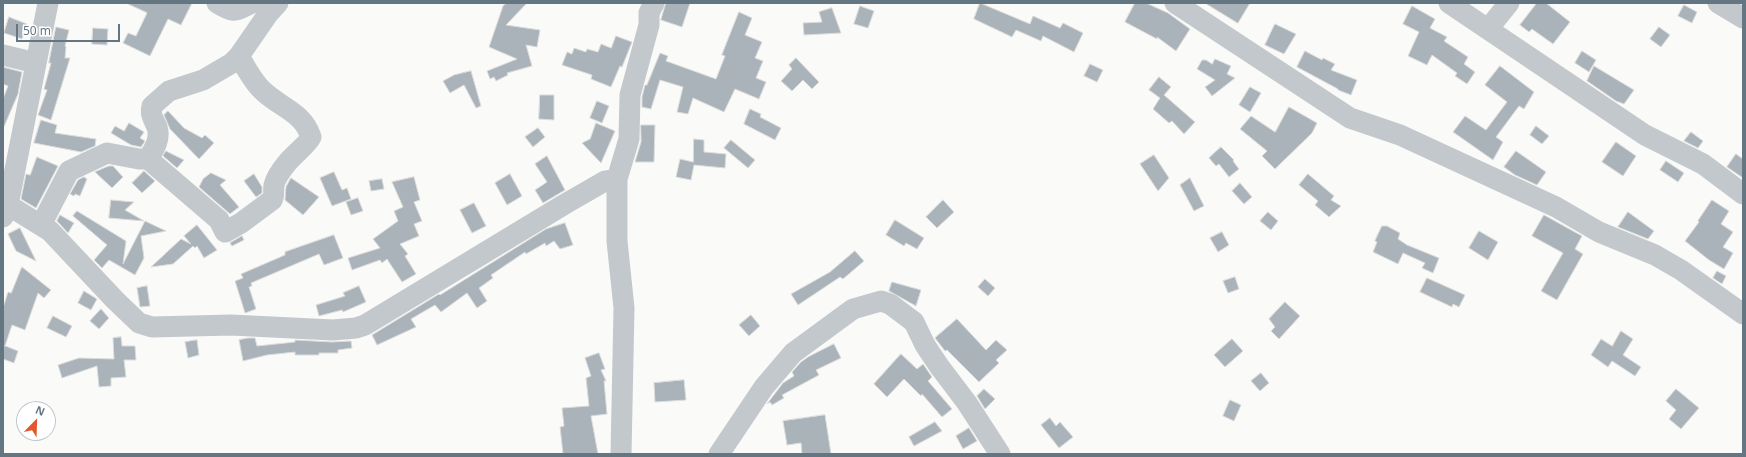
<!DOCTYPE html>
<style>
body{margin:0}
#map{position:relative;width:1746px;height:457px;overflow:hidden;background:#fafaf8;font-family:"Noto Sans",sans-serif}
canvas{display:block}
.frame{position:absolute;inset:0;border:4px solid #657683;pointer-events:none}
.north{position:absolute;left:16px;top:401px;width:40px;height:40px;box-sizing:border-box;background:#fff;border:1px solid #c1c8cd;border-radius:50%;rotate:23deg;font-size:11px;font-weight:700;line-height:16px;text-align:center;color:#657683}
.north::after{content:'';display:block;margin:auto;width:14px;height:18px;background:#e4572e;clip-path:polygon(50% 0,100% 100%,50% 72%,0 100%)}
.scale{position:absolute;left:16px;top:24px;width:104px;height:18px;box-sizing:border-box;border:2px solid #657683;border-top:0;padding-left:5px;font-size:12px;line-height:14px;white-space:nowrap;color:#657683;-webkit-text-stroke:3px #fff;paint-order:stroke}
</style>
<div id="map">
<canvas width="1746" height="457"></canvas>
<div class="frame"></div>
<div class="north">N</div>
<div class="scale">50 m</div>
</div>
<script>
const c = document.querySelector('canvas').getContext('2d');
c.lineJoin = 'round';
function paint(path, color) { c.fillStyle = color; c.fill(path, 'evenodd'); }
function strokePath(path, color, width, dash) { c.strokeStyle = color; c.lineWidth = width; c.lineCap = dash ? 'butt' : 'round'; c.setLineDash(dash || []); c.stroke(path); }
const building = new Path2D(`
 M126,3H192L181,25L168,19L150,56L123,43L128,33L136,36L147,13Z
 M507,3H527L506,25L540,30L537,47L526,45L532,66L507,73L508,75L496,81L494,77L490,79L487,71L517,59L489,47L503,6Z
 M666,3H690L682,27L661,20Z
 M980,3L1030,24L1033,16L1060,28L1063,23L1083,33L1074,52L1043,36L1041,41L1016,30L1012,37L974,19Z
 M1135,3H1146L1168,13L1190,29L1176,51L1157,37V39L1125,22Z
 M1205,3H1250L1238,23Z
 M1537,3H1546L1570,22L1553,44L1532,29L1529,32L1520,25Z
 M1684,5L1697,12L1692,23L1678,16Z
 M860,6L874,11L868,28L854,24Z
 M1412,6L1435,19L1430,28L1447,37L1444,41L1468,57L1464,64L1475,72L1467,84L1455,76L1457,73L1432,55L1427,65L1408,56L1419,32L1403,24Z
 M832,8L841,33L804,35L803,23L822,22L819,12Z
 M739,12L752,18L745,35L762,42L755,58L763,61L756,78L766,82L759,99L735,89L724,112L693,98L688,114L677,112L683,87L660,80L651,109L642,107V97L645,85H647L660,53L668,56L666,61L716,79L725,56L722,55Z
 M9,17L27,24L22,39L4,33Z
 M1275,24L1296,34L1284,54L1265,45Z
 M56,27L69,30L65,46L66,47L65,58H70L51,120L38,115L47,90L44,89L51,63H49Z
 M1659,27L1670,35L1661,47L1650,39Z
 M93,28L108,29L107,45L92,44Z
 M616,36L632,42L622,67L620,66L611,87L591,79L592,75L562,65L567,52L572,54L574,48L586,52L587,49L598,52L601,44L611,48Z
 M1305,51L1322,60L1323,58L1335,64L1331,70L1357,80L1351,95L1338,90V89L1297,67Z
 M1582,51L1596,60L1589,72L1575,63Z
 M796,58L819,82L812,89L803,80L792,91L781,81L792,69L789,65Z
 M1215,59L1231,66L1227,74L1235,78L1212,96L1205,87L1215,80L1197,69L1202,60H1206L1212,64Z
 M1090,64L1103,70L1097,82L1084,76Z
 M1500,66L1534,92L1524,109L1519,106L1496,137L1503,142L1493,160L1453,132L1465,116L1486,130L1507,102L1485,85Z
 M1594,66L1634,90L1624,104L1616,101L1587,81Z
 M3,67L22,72L18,94L3,129V99L8,86L3,84Z
 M471,71L481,106L476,108L464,85L450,93L443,81L454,75Z
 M1159,77L1171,87L1164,95L1195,122L1184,134L1172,121L1169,123L1153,109L1160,98L1149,90Z
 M1250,87L1261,93L1250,112L1239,105Z
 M540,95H554V120L539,119Z
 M597,101L609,106L602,123L590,118Z
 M1289,107L1317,123L1312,133L1275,169L1262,156L1267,151L1240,129L1251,116L1275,132Z
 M750,109L761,114L760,117L781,128L775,140L744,124Z
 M168,111L184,128L202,138L205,135L214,143L199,159L170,129L164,115Z
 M41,120L57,125L55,133L96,139L95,146L81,152L34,143Z
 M129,123L144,132L140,138L145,141L141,147L131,145L111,133L115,126L124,131Z
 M596,123L615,131L601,163L582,143L590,139Z
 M641,125H655L654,162H635L641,142Z
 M1536,126L1549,136L1542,144L1530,135Z
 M538,128L545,137L533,147L525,137Z
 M1691,132L1703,141L1698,148L1684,141Z
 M694,139L704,140V152L726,154L725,168L694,165L691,180L676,177L680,159L693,162Z
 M731,140L755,160L748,168L724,148Z
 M1616,142L1636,156L1623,176L1602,162Z
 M1221,147L1234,160L1233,161L1239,169L1229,177L1219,164L1216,166L1209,158Z
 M166,151L184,160L177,168L163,156Z
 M1516,151L1546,172L1537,185L1515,175L1504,167Z
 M1736,154L1743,159V178L1727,167Z
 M1154,155L1169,178L1158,191L1140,164Z
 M547,156L565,190L543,203L535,190L547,182L535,164Z
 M37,157L58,166L36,208L21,199L26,174L30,175Z
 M1666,161L1684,173L1678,182L1660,170Z
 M109,166H113L123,177L112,188L95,172Z
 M144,171L155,181L142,193L132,183Z
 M334,172L342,190L347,188L351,199L332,206L320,178Z
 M211,173L226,180L220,185L239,207L230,214L199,187L203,179Z
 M254,174L262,187V193L256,197L244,181Z
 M510,174L522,196L507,205L495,183Z
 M1308,174L1334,196L1331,200L1341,206L1329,217L1315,205L1318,201L1299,185Z
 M84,177L87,179L80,196L75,194L74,196L70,194L78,180Z
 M414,177L420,200L414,202L422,221L414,224L419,236L400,244L408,254L405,256L416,274L402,282L387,259L382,263L380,260L352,270L348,258L380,248L373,239L398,221L394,211L403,207L392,182Z
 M291,178L319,197L303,215L285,200L286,187Z
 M1190,178L1204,206L1194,211L1180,185Z
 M382,179L384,189L371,191L369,181Z
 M1240,183L1252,197L1244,204L1232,191Z
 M358,198L363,211L351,215L346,202Z
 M111,200L134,202L125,210L144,221L109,218Z
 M943,200L954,212L937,228L926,217Z
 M1712,200L1729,211L1721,224L1733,232L1723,247L1733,253L1724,269L1709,260L1685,241L1699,222L1698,221Z
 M474,203L486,226L472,233L460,210Z
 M77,211L126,241L123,264L145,221L166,231L141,236L144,258L135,275L109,260L102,268L94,260L107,245L73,216Z
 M1268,212L1278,221L1271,230L1260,221Z
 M1628,212L1654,231L1648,239L1618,227Z
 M60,215L74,223L68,233L57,221Z
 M1544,215L1582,236L1575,249L1583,254L1557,300L1541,291L1563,253L1532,236Z
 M895,220L924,238L917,249L906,243L904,246L886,235Z
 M565,223L573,245L560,249L554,241L546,246L545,243L526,254L525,252L491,275L493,278L479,288L487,301L477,308L467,293L441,312L435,305L411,319L416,327L377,345L372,335L439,294L440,295L546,229Z
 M197,225L217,250L204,258L197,246L195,248L193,246L173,264L151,267L181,239L191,244L184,236Z
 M1382,226H1387L1400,233L1398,239L1407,245L1439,258L1433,273L1422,268L1425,263L1403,253L1398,264L1373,252L1377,242L1375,241Z
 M20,228L36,261L16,251L8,234Z
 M1479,231L1498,242L1488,260L1469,248Z
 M1222,232L1229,245L1218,252L1210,238Z
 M334,235L343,258L324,265L319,254L251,283L252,286L249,287L256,309L245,313L235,281L243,278L241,274L285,255V252Z
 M242,236L244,240L232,246L230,243Z
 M855,251L864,261L843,279L840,277L798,305L791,294L830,272Z
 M22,267L51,290L44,298L38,293L25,330L12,325L5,346L3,345V308L8,292L11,293Z
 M1717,271L1726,276L1722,284L1713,278Z
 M1235,277L1239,289L1228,293L1223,281Z
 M1427,278L1465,295L1459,307L1453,304L1452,307L1420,292Z
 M985,279L995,288L988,296L978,287Z
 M892,282L921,290L916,306L889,291Z
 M147,286L150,306L140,307L137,288Z
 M359,286L366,302L343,312L342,310L319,316L316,305L345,296L343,293Z
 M84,291L97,299L91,310L78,303Z
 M1285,302L1300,316L1279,339L1271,331L1275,327L1269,319Z
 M101,309L109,318L99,329L90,321Z
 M751,315L760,326L749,336L739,325Z
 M53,316L72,326L66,337L47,328Z
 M957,319L986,350L996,340L1007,350L996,360L999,363L979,382L947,350L945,351L935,338Z
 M1621,331L1633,339L1623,355L1641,367L1635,376L1612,361L1608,367L1591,355L1601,339L1612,346Z
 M121,337L122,346H135L136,360H124L126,377L111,378V386L99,387L97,366L62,378L58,365L79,358L114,359L113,338Z
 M248,338H255L257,346L295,342V340L332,342L351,341L352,348L338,350V353H319V355H295V352L267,355L243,361L239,340Z
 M1232,339L1243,351L1225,367L1214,355Z
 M197,340L199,355L188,358L185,342Z
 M834,344L841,358L816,370L819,375L782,395L784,398L772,405L770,402L767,404L783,383L794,376L792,372L801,362L808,357Z
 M3,345L18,351L14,363L3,359Z
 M599,353L605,369L601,370L606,381H604L607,414L591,416L598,454H563L560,427L564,426L562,408L589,406L586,378L591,376L585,358Z
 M901,354L917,369L923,364L932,377L928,381L952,409L942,417L922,394L921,396L904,379L887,397L874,384Z
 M1261,373L1269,383L1260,391L1251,381Z
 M684,380L686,400L655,402L654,383Z
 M984,389L995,399L985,409L977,396Z
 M1676,389L1699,408L1681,429L1669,419L1676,410L1666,401Z
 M1230,400L1241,405L1234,421L1223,416Z
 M825,415L831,454H802L801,443L787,445L783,421Z
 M1050,418L1056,426L1060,422L1073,437L1059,448L1041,425Z
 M935,422L942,431L914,446L909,437Z
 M969,428L977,441L963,449L956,436Z`);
const minor = new Path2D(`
 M217,3C234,14 235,11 252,3
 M1175,3L1350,118L1400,135L1556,207L1599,232L1655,255L1681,270L1743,314
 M1449,3L1645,135L1703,164L1743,194
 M1718,3L1743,18
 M1488,29L1509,3
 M3,55L36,63
 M148,159C154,149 161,139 157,127C153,118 150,115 152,106L169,91L203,80L232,63L239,56L268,14L278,3
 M8,205L50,231L115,300L139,323L152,327L231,325L333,330L356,328L365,325L565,204L605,181L617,179
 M3,217L8,205L48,3
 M41,225L69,171L107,153L139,159H148L219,220L225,232L241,223L272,200C275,195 273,191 274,185C276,177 282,169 287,163C292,156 309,143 311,137C303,112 281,108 263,91C253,82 246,68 239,56
 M621,454L624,308L617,241V179L629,139L630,95L649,25V13L654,3
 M719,454L764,387L793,353L853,309L881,301L890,304L914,322L925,345L939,366L967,403L1000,454`);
paint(building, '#aab3b9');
strokePath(building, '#dcdcda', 1);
strokePath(minor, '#c3c8cc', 21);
</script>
